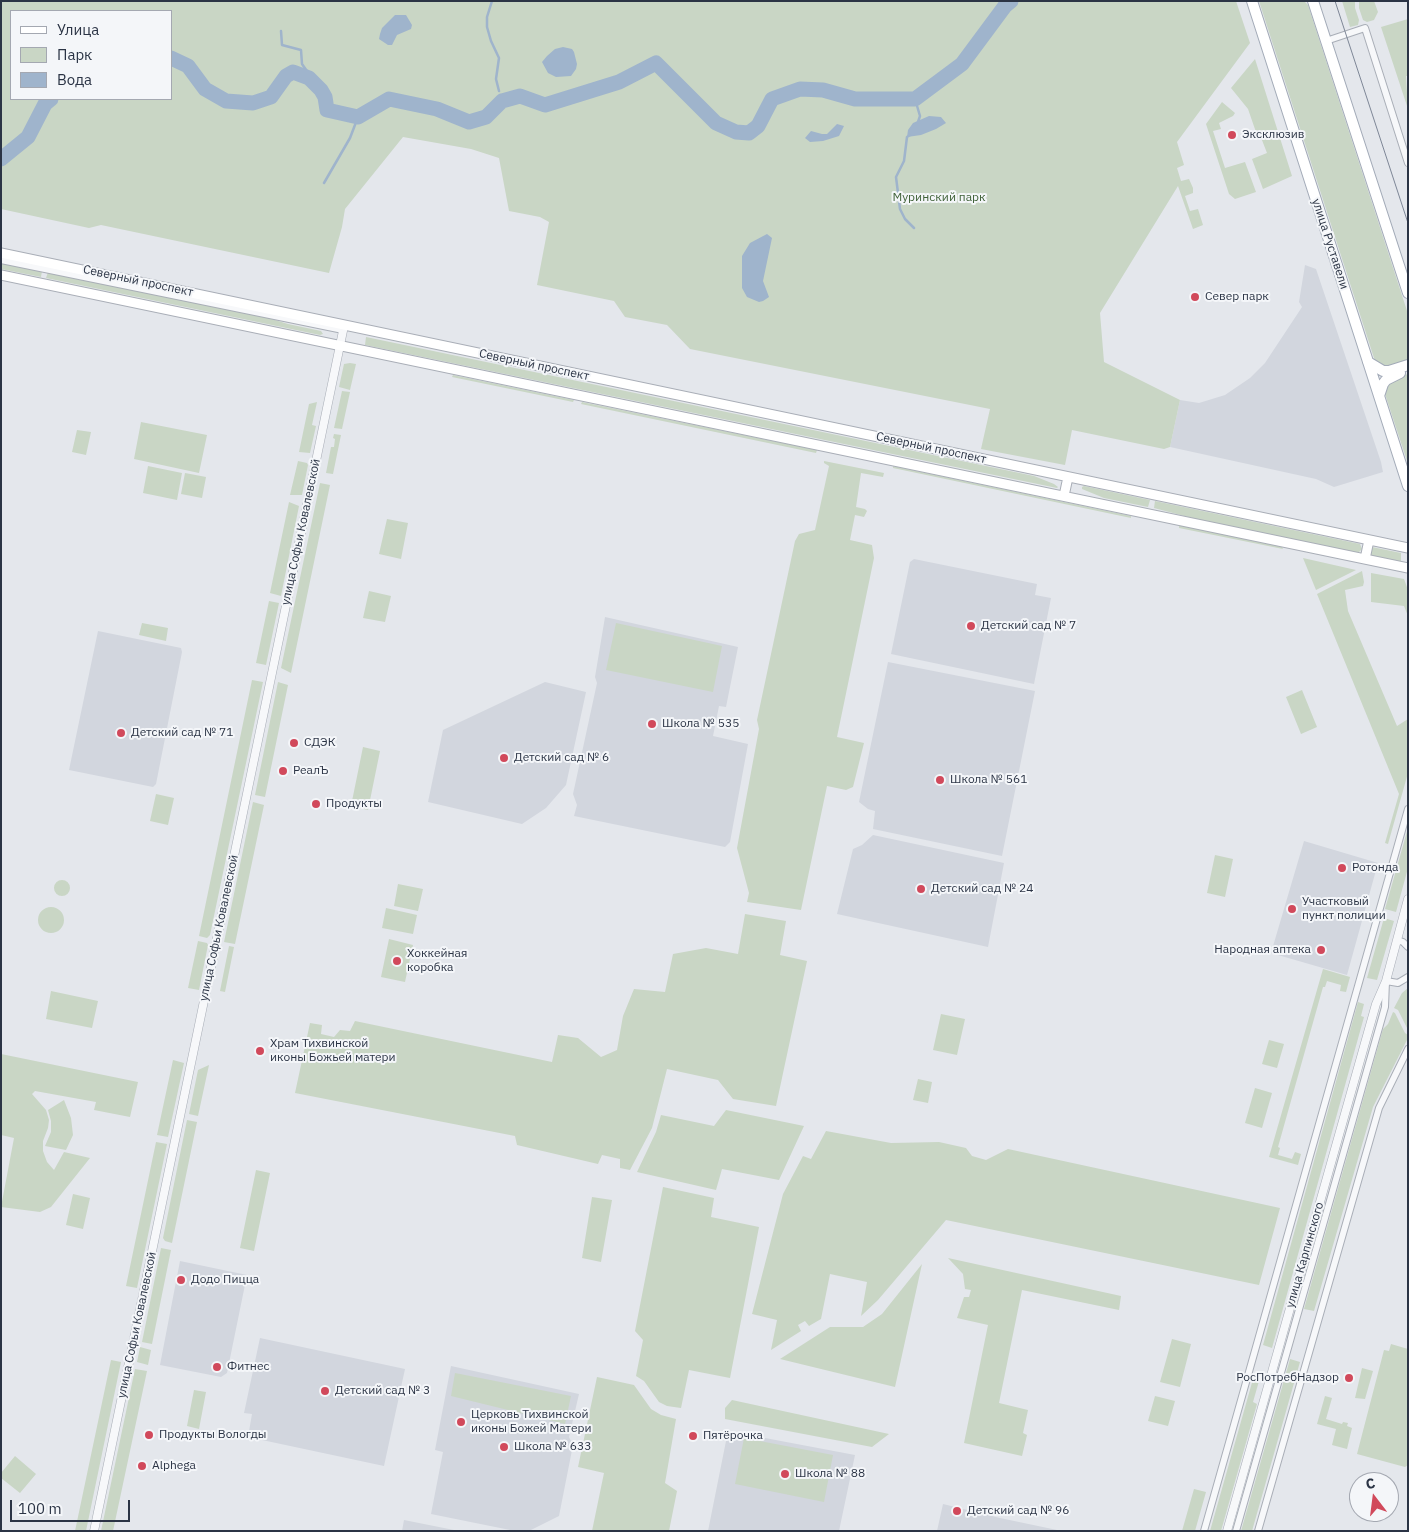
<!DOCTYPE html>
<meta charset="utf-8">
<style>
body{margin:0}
#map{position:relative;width:1409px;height:1532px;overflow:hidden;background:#e4e7ec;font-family:"IBM Plex Sans",sans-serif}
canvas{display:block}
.frame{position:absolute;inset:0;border:2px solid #2b3445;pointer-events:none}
.legend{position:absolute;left:10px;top:10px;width:162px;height:90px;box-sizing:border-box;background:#f4f6f9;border:1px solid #a4a8b1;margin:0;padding:6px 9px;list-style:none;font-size:15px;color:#2b3445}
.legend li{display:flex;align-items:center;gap:10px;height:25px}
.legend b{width:25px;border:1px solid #a4a8b1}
.north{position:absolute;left:1349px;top:1472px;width:50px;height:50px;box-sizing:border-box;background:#f4f6f9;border:1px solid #a4a8b1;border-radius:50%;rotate:345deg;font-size:14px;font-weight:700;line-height:20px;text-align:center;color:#2b3445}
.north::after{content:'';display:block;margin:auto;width:18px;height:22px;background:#d1495b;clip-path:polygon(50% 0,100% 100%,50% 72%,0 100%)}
.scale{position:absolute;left:10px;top:1500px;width:120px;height:22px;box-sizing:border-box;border:2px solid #2b3445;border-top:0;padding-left:6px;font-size:15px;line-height:18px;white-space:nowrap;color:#2b3445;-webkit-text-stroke:4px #f4f6f9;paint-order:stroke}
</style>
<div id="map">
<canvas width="1409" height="1532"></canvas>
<div class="frame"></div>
<ul class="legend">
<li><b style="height:6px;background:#fff"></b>Улица</li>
<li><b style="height:14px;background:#c9d6c5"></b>Парк</li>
<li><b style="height:14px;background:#9fb4cc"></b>Вода</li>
</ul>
<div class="north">С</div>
<div class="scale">100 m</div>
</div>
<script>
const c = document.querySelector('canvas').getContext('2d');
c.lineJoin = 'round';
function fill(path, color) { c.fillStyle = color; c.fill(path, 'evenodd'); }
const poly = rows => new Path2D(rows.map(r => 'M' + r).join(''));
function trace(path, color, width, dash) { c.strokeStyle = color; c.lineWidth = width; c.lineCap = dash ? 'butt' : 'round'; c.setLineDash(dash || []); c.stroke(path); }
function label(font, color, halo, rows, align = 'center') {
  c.font = font + ' "IBM Plex Sans",sans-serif'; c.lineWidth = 4; c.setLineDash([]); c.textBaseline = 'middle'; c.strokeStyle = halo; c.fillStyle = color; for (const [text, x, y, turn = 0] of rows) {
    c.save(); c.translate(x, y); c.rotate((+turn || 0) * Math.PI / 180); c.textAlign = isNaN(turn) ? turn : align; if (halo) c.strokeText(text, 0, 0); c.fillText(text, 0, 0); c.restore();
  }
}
fill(poly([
 [1305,265,1316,269,1381,462,1383,472,1334,487,1316,479,1170,447,1180,400,1199,403,1225,395,1250,378,1265,363,1302,307,1299,302],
 [914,559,1037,584,1035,595,1051,598,1034,684,891,654,910,562],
 [605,617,738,647,726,707,719,706,713,736,748,744,730,842,725,847,574,816,577,805,573,794,597,683,595,677],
 [98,631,181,648,182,652,156,784,153,787,69,770],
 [888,662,1035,691,1002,856,873,829,875,811,868,809,859,802],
 [545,682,586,692,566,785,546,808,522,824,428,802,443,730],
 [873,835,1004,863,988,947,837,914,853,849,862,845],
 [1304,841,1378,863,1347,975,1271,953],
 [180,1261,247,1275,227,1373,221,1377,160,1365],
 [260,1338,405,1369,384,1466,248,1437,252,1414,244,1413],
 [451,1366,579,1394,569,1437,573,1445,559,1516,529,1531,515,1531,431,1514,443,1452,435,1450],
 [728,1431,855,1455,839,1531,708,1531],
 [943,1504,1000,1518,1057,1530,937,1531],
 [404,1520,459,1531,402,1531]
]), '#d2d6de');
fill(poly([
 [1,1,1236,1,1250,43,1177,142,1184,165,1177,168,1181,181,1189,179,1193,188,1193,193,1185,196,1190,211,1198,209,1203,225,1193,229,1178,186,1100,313,1104,362,1180,400,1170,447,1164,449,1072,430,1065,465,981,449,990,409,690,349,667,325,625,317,614,301,537,285,549,222,540,217,509,211,499,158,471,149,403,137,345,209,342,227,329,273,101,225,89,228,1,209],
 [11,11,171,11,171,99,11,99],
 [1259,1,1304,1,1308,5,1408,314,1408,361,1387,368,1376,363,1374,358],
 [1342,1,1355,1,1355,8,1359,20,1358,25,1350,27],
 [1359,1,1374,1,1378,12,1374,20,1367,22,1363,20,1359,8],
 [1408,19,1408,76,1406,76,1408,109,1381,27],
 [1255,59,1292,176,1263,189,1252,159,1267,153,1260,135,1257,135,1248,109,1231,88],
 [1222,102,1235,113,1233,116,1219,123,1221,129,1213,131,1225,168,1245,162,1256,192,1235,199,1229,194,1206,124],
 [1,262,42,271,41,277,1,269],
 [48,272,262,316,288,324,321,331,323,334,320,335,46,278],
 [366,337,1034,476,1054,484,1058,487,1057,488,365,345],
 [350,363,356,364,350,390,339,387,344,364],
 [1408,374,1408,464,1385,394,1386,385,1391,379],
 [453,375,574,400,573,402,452,377],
 [342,391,350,392,342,429,334,428],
 [317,402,312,425,316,426,310,453,299,452,309,404],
 [582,402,817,450,816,453,581,404],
 [141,422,207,435,199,473,134,459],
 [77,430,91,432,86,455,72,452],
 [334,434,341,435,333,474,326,473,331,447,334,447,335,439,333,438],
 [298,461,307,463,308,465,302,495,290,495],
 [824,461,884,473,883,477,861,473,856,507,865,509,867,511,864,517,855,515,850,540,872,545,874,558,837,737,864,743,853,787,846,790,827,786,801,910,747,902,749,893,737,848,759,729,757,720,795,541,799,534,815,530,829,466,824,463],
 [148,466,182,473,177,500,143,493],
 [893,466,1131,516,1131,518,893,468],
 [185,473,206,477,202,498,181,494],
 [320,483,330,485,291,673,281,668],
 [1084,486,1150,500,1148,507,1104,498,1082,489,1082,487],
 [1155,501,1360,544,1362,549,1358,553,1211,523,1154,508],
 [289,502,299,506,281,596,270,593],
 [387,519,408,523,401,559,379,554],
 [1179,525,1282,547,1283,549,1179,528],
 [1372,547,1401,553,1401,562,1370,556,1372,551],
 [1303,558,1356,570,1316,590],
 [1362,571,1364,582,1363,586,1345,590,1348,611,1397,726,1408,719,1408,773,1388,844,1385,843,1399,794,1317,594],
 [1371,573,1404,579,1408,590,1408,616,1404,606,1371,602],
 [369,591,391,596,385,622,363,618],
 [269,601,279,603,266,665,256,663],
 [142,623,168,628,166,641,139,635],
 [616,623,722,646,713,692,606,670],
 [252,680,263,682,210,935,207,938,199,936],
 [278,682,288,685,265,797,255,795],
 [1302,690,1317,727,1301,734,1286,697],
 [363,747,380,751,368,810,351,806],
 [156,794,174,798,168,825,150,821],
 [253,802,264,805,235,944,224,942],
 [1408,828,1408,868,1396,912,1385,909],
 [1215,855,1233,859,1225,897,1207,893],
 '54 888a8 8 0 1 1 16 0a8 8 0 1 1-16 0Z',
 [398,884,423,889,418,911,394,906],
 '38 920a13 13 0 1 1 26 0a13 13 0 1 1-26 0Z',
 [386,908,417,915,413,934,382,928],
 [745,914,786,921,780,955,807,961,776,1106,733,1099,718,1080,667,1069,652,1128,630,1170,620,1168,620,1159,602,1155,598,1164,517,1145,515,1136,295,1093,310,1023,322,1025,321,1034,334,1037,340,1030,350,1031,355,1021,552,1062,558,1035,578,1038,601,1057,608,1054,617,1050,623,1016,634,989,665,992,673,954,706,948,738,954],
 [1384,918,1394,921,1377,980,1367,978],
 [389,939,413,945,405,982,381,977],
 [198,941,207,943,208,945,199,990,188,988],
 [229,946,234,947,225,992,220,991],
 [1323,969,1350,977,1346,992,1340,991,1341,985,1327,981,1325,987,1323,987,1278,1147,1280,1148,1278,1155,1292,1159,1295,1152,1301,1154,1298,1165,1269,1157],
 [1408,988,1408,1030,1398,1010,1394,1008,1402,993],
 [51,991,98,1001,92,1028,46,1019],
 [1358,1002,1364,1004,1361,1016,1364,1017,1272,1348,1263,1345],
 [1393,1012,1395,1013,1405,1033,1408,1035,1408,1038,1373,1107,1314,1311,1304,1309,1383,1029,1388,1024],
 [941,1014,965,1019,957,1055,933,1050],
 [1269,1040,1284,1044,1277,1068,1262,1064],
 [1,1054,138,1082,130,1117,94,1110,96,1102,35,1091,32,1094,46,1110,49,1120,48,1128,43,1141,43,1151,47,1162,54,1170,64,1152,90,1158,51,1207,40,1212,1,1207,14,1138,1,1135],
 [173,1060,184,1063,168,1137,157,1135],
 [209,1065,198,1116,189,1114,198,1070],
 [918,1079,932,1082,928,1103,913,1100],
 [1255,1088,1272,1093,1262,1128,1245,1123],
 [64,1100,71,1118,73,1135,66,1150,45,1146,51,1132,51,1121,48,1110],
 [726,1110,804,1126,779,1180,722,1169,716,1190,637,1172,656,1132,661,1115,714,1126],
 [187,1120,197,1122,172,1243,165,1241,163,1238],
 [826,1131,891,1143,939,1142,966,1148,972,1156,986,1160,1008,1149,1280,1208,1259,1285,946,1220,878,1300,861,1316,867,1282,830,1274,821,1319,809,1326,805,1321,798,1325,801,1331,771,1350,777,1320,752,1314,783,1194,803,1156,811,1159],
 [156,1142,167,1144,137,1288,126,1286],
 [256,1170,270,1173,254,1251,240,1248],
 [663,1187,714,1198,711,1217,759,1227,730,1378,689,1370,681,1408,667,1406,659,1402,644,1381,636,1376,643,1340,635,1331],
 [73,1194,90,1198,83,1229,66,1225],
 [592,1197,612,1200,601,1262,582,1258],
 [161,1248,171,1250,152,1344,142,1342],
 [948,1258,1121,1296,1119,1310,1022,1290,999,1403,1028,1410,1023,1433,1027,1435,1022,1456,964,1443,988,1325,957,1318,964,1297,969,1297,971,1290,965,1289,963,1274],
 [922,1264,895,1387,780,1359,830,1327,863,1327,882,1314],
 [1172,1339,1191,1344,1180,1387,1160,1382],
 [1391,1344,1408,1349,1408,1465,1405,1467,1357,1454,1384,1350,1389,1351],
 [140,1347,151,1350,148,1365,137,1362],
 [1290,1359,1300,1362,1252,1531,1241,1531],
 [111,1360,121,1362,86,1531,75,1531],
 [1362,1368,1373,1371,1365,1399,1355,1398],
 [135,1369,147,1371,113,1531,101,1531],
 [455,1373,571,1396,565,1424,451,1396],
 [597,1377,634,1385,651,1409,661,1415,676,1419,665,1483,677,1491,669,1531,592,1531,604,1473,578,1467],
 [1253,1379,1259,1381,1253,1402,1257,1404,1221,1531,1210,1531],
 [194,1390,206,1392,199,1429,187,1426],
 [1155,1396,1175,1401,1168,1426,1148,1421],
 [1325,1396,1332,1398,1326,1419,1342,1424,1343,1422,1348,1423,1347,1426,1352,1428,1347,1449,1332,1445,1336,1429,1317,1424],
 [732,1400,889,1434,872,1447,725,1419,725,1408],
 [744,1438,833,1455,824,1502,735,1484],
 [15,1456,36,1474,20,1493,1,1478,1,1473],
 [1194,1489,1206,1492,1195,1531,1182,1531]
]), '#c9d6c5');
fill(poly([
 [395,15,406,15,412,25,411,29,397,35,392,45,388,45,379,39,380,34,382,28],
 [563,47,572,49,574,52,577,64,576,69,571,76,556,77,548,73,542,62,547,56,555,49],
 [929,116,941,117,946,123,936,129,921,135,907,137,908,130,913,123],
 [837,124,844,126,839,136,823,141,810,142,805,138,811,131,822,134,827,134],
 [767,234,772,238,763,281,769,297,763,301,759,302,747,297,742,288,742,256,750,243]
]), '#9fb4cc');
trace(poly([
 [492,1,487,17,487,27,491,41,499,58,496,79,499,91],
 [281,31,282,45,301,50,302,64,309,74,309,78],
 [500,95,502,101],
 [915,99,920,116,918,122],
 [910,135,907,137,904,161,896,177,900,209,905,219,914,228],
 [324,183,350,138,358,117]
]), '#9fb4cc', 2.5);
trace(poly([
 [171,58,188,66,205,89,226,101,253,103,271,97,286,76,293,72,309,78,321,90,325,97,327,110,358,117,389,99,437,109,469,122,486,117,502,101,520,96,545,105,619,82,656,63,716,123,736,132,749,133,758,126,772,99,800,89,823,90,855,99,915,99,962,64,1005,6,1011,1],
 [1,159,28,137,45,104,51,99]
]), '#9fb4cc', 15);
const minor = poly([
 [1326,41,1365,28,1408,163],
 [1,260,343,330],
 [1397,940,1403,942,1408,947],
 [1204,1531,1408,809],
 [1236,1531,1385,1007,1386,981,1398,983,1408,977],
 [1258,1531,1379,1108,1408,1049]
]);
const tertiary = poly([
 [94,1531,344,326],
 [1227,1531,1376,1004,1386,981,1408,899]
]);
const secondary = poly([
 [1,253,1408,548],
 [1,275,1408,568],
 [1064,496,1068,477],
 [1365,559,1369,540]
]);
const primary = poly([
 [1252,1,1408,486],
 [1313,1,1408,293],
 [1368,362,1383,371,1389,371,1408,365],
 [1379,396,1383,384,1386,380,1400,373]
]);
trace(minor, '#a9aeb7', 8);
trace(tertiary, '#a9aeb7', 9);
trace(secondary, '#a9aeb7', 11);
trace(primary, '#a3abb8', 12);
trace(minor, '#f7f8fa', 6);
trace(tertiary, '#f7f8fa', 8);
trace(secondary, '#fff', 9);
trace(primary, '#fff', 10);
trace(poly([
 [1335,1,1408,223]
]), '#7d8696', 1);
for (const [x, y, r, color] of [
 [1232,135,5,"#d1495b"],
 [1195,297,5,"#d1495b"],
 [971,626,5,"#d1495b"],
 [652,724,5,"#d1495b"],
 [121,733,5,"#d1495b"],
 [294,743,5,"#d1495b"],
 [504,758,5,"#d1495b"],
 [283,771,5,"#d1495b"],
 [940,780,5,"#d1495b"],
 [316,804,5,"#d1495b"],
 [1342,868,5,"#d1495b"],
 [921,889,5,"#d1495b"],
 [1292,909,5,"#d1495b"],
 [1321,950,5,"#d1495b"],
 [397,961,5,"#d1495b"],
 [260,1051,5,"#d1495b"],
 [181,1280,5,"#d1495b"],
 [217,1367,5,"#d1495b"],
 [1349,1378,5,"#d1495b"],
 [325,1391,5,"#d1495b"],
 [461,1422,5,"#d1495b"],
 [149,1435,5,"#d1495b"],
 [693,1436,5,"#d1495b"],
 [504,1447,5,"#d1495b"],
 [142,1466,5,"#d1495b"],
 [785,1474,5,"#d1495b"],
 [957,1511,5,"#d1495b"]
]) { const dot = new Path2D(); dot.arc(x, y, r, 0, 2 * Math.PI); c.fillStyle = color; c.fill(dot); trace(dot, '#f4f6f9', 2); }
label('12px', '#2b3445', '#f4f6f9', [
 ["Эксклюзив",1242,135],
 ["Север парк",1205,297],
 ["Детский сад № 7",981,626],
 ["Школа № 535",662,724],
 ["Детский сад № 71",131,733],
 ["СДЭК",304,743],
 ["Детский сад № 6",514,758],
 ["РеалЪ",293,771],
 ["Школа № 561",950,780],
 ["Продукты",326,804],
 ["Ротонда",1352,868],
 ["Детский сад № 24",931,889],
 ["Участковый",1302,902],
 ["пункт полиции",1302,916],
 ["Народная аптека",1311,950,"right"],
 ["Хоккейная",407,954],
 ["коробка",407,968],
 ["Храм Тихвинской",270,1044],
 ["иконы Божьей матери",270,1058],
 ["Додо Пицца",191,1280],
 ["Фитнес",227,1367],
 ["РосПотребНадзор",1339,1378,"right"],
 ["Детский сад № 3",335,1391],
 ["Церковь Тихвинской",471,1415],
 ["иконы Божей Матери",471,1429],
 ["Продукты Вологды",159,1435],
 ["Пятёрочка",703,1436],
 ["Школа № 633",514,1447],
 ["Alphega",152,1466],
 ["Школа № 88",795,1474],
 ["Детский сад № 96",967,1511]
], 'left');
label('12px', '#3f6138', '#f4f6f9', [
 ["Муринский парк",939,198]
]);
label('12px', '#2b3445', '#f4f6f9', [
 ["улица Руставели",1330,244,72],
 ["Северный проспект",138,281,12],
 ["Северный проспект",534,365,12],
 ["Северный проспект",931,448,12],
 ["улица Софьи Ковалевской",301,532,-78],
 ["улица Софьи Ковалевской",219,928,-78],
 ["улица Карпинского",1305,1255,-74],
 ["улица Софьи Ковалевской",137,1325,-78]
]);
</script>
